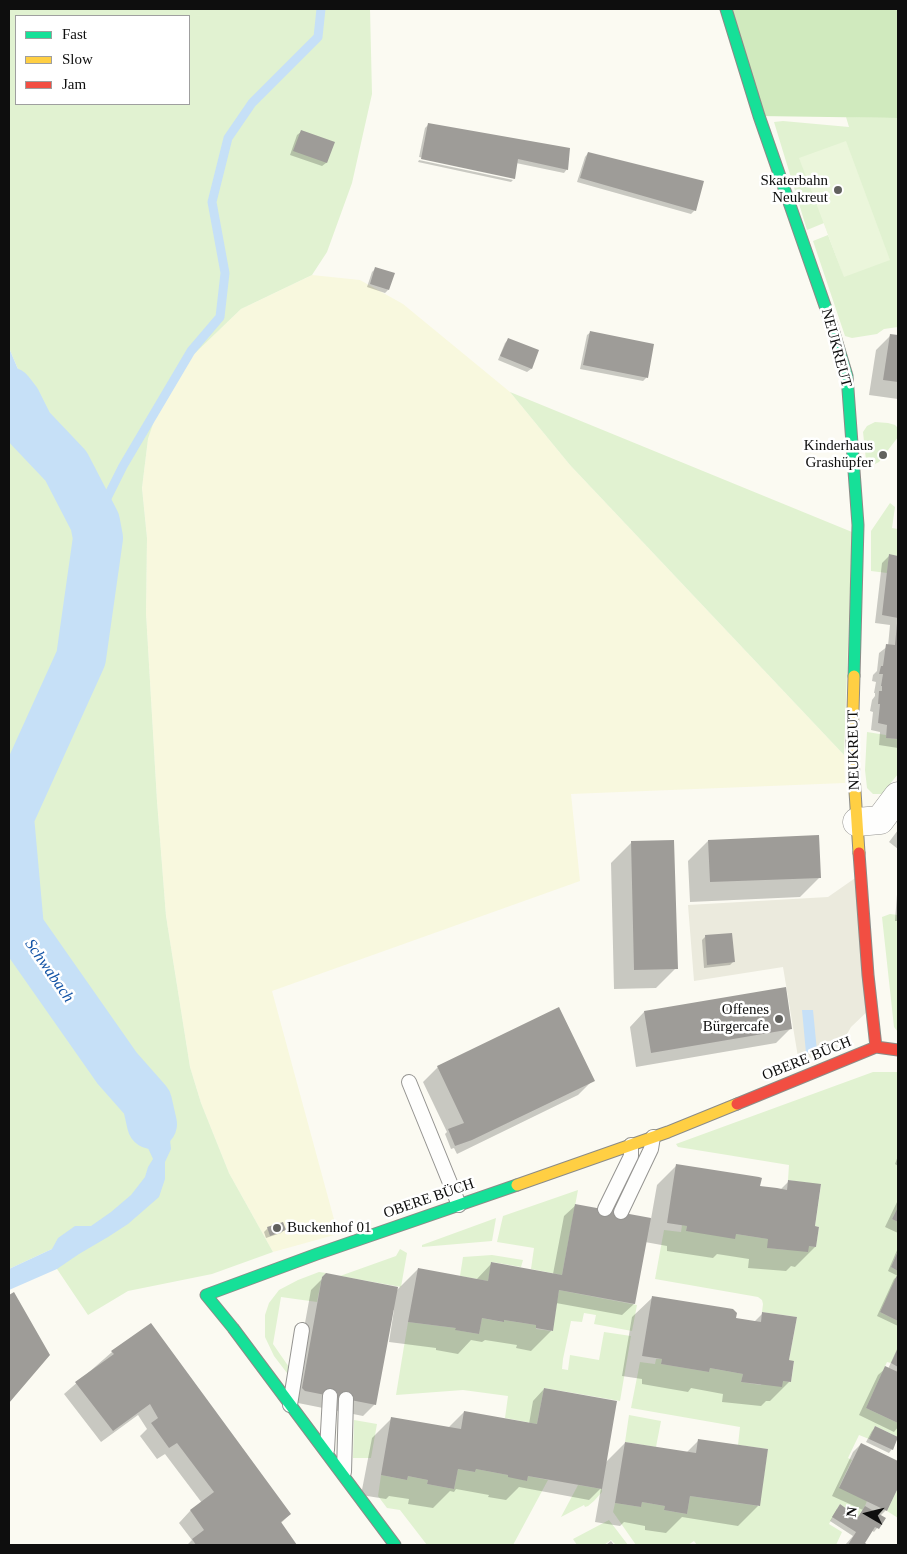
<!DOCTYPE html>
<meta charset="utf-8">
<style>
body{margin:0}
#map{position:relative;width:907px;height:1554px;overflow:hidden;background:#fbfaf2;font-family:Georgia,serif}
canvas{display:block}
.frame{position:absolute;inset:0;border:10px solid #0e0e0e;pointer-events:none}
.legend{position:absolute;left:15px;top:15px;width:175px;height:90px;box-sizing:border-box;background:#fff;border:1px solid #9f9f9f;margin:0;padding:6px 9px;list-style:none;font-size:15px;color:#0e0e0e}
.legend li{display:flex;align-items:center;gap:10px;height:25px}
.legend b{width:25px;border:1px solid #9f9f9f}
.north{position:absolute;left:842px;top:1489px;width:50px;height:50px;-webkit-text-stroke:4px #fff;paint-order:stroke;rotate:278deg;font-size:14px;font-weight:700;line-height:20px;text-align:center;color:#0e0e0e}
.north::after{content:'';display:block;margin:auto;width:18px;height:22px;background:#0e0e0e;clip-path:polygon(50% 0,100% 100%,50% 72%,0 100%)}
</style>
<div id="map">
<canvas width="907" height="1554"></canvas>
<div class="frame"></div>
<ul class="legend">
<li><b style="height:6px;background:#16e098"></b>Fast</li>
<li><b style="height:6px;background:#ffcf43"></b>Slow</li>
<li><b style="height:6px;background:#f24e42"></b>Jam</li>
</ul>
<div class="north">N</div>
</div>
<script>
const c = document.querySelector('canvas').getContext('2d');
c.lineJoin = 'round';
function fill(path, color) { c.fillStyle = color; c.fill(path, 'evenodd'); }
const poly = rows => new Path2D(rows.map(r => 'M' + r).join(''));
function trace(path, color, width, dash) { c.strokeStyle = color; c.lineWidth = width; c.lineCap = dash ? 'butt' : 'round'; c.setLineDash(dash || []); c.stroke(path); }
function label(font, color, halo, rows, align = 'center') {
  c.font = font + ' Georgia,serif'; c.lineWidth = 5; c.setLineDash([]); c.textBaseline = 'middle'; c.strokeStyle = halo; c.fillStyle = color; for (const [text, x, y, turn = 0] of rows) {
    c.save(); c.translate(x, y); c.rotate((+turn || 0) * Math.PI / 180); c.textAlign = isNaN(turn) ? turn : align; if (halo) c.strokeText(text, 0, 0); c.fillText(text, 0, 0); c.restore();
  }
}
fill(poly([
 [312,275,360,280,403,304,510,392,570,465,844,755,845,783,571,794,580,881,272,991,338,1234,273,1252,229,1173,201,1103,190,1067,166,916,157,801,146,613,147,538,142,488,148,439,161,399,188,360,241,309]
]), '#f8f8de');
fill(poly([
 [9,9,370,9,372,94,352,183,327,252,312,275,241,309,188,360,161,400,148,439,142,488,147,538,146,613,157,801,166,916,190,1067,201,1103,229,1173,273,1252,212,1274,128,1291,88,1315,57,1269,52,1249,9,1269,9,421,12,419,35,438,44,421,23,381,9,348],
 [16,16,189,16,189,104,16,104],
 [846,117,898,118,898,327,884,329,877,334,852,338,845,336,813,241,828,235,844,277,800,158,824,223,807,230,774,122,783,121,849,127],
 [510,392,852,532,844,755,570,465],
 [875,422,888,423,895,425,898,428,898,437,879,462,875,464,871,463,866,460,863,432,867,426],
 [890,503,895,507,892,528,898,529,898,556,889,555,887,573,871,571,871,531],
 [867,732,886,735,886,738,898,739,898,774,882,794,873,794,867,788,865,770],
 [890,914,898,915,898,1032,894,1027,882,917],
 [873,1072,898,1072,898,1207,892,1219,898,1222,898,1250,891,1267,898,1271,898,1275,880,1312,898,1321,898,1348,891,1363,887,1362,866,1408,898,1423,898,1437,875,1426,869,1439,859,1435,848,1458,852,1460,839,1487,867,1501,865,1506,858,1517,840,1504,829,1524,842,1532,836,1545,697,1545,694,1541,688,1545,636,1545,613,1512,615,1503,641,1507,642,1502,665,1506,664,1510,687,1514,690,1496,759,1506,768,1449,738,1445,740,1427,631,1408,640,1362,655,1364,656,1359,662,1359,661,1364,709,1372,710,1368,743,1374,741,1382,761,1385,762,1383,783,1381,791,1382,794,1362,789,1360,797,1317,762,1312,763,1304,762,1300,758,1297,655,1279,664,1230,681,1232,682,1225,687,1226,686,1231,736,1234,768,1239,768,1248,787,1250,787,1249,809,1246,816,1247,819,1227,815,1226,821,1185,788,1180,789,1165,678,1147,676,1144],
 [578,1190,562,1275,531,1269,534,1248,497,1242,503,1216],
 [496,1218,492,1241,422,1247,422,1245],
 [400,1249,407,1253,401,1287,340,1276,396,1256],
 [492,1255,523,1260,521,1267,492,1262,488,1281,460,1276,463,1257],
 [319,1272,326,1273,322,1277,317,1302,281,1297,273,1344,291,1370,290,1377,274,1356,265,1337,265,1315,269,1303,279,1290,298,1280],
 [559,1290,637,1305,632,1331,594,1324,596,1315,584,1313,582,1322,571,1321,563,1359,562,1369,568,1370,570,1355,599,1360,604,1332,631,1336,620,1401,544,1388,537,1424,505,1418,508,1396,463,1390,396,1395,408,1322,456,1328,456,1330,479,1334,482,1318,503,1322,504,1320,536,1325,536,1329,552,1331],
 [629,1415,661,1421,656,1447,625,1442],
 [354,1420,377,1424,371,1458,353,1458],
 [458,1469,475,1472,476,1469,508,1475,527,1481,528,1476,548,1480,513,1545,427,1545,400,1510,387,1508,378,1496,381,1475,407,1480,408,1476,428,1480,427,1484,454,1489],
 [578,1485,602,1489,602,1492,594,1501,588,1506,585,1507,584,1505,561,1517],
 [898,1488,898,1518,887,1511],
 [609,1520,628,1545,616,1545,611,1540,604,1545,577,1545,573,1539]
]), '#e1f2d1');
fill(poly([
 [727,9,898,9,898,118,759,116]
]), '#d0eabe');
fill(poly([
 [846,141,890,260,844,277,799,158]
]), '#ebf6db');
fill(poly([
 [861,874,871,1008,851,1027,839,1048,799,1063,783,967,694,981,688,905,828,897]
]), '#ebeadd');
fill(poly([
 [9,348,23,381,12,419,9,421],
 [802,1010,813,1010,817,1051,806,1053],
 [117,1068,147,1088,161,1102,168,1120,171,1149,165,1162,165,1179,159,1197,128,1224,108,1237,79,1254,57,1269,9,1290,9,1269,52,1249,58,1238,75,1226,91,1226,111,1212,131,1195,145,1177,148,1167,153,1159,148,1148,149,1136,126,1092]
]), '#c6e0f7');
fill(poly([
 [428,125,567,169,564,173,516,163,513,180,513,177,419,157,425,128],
 [301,132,333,143,326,163,322,166,290,155,297,135],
 [588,153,695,210,691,214,577,182,585,157],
 [419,160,513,180,511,182,418,162],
 [376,268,388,290,385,293,367,287,372,272],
 [591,332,653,345,646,378,643,381,580,369,587,335],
 [891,335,898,336,898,399,869,395,876,350],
 [509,339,538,351,531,369,527,372,498,360,505,343],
 [889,556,898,557,898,748,879,745,880,732,871,730,873,712,870,711,872,700,875,696,875,693,874,693,876,682,872,681,873,675,877,671,879,653,888,646,890,625,875,623,882,563],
 [898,830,898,849,889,842],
 [708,841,820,877,800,897,690,902,688,861],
 [631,843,676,968,656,988,614,989,611,863],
 [898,881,898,921,895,921],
 [706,936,733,962,730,965,704,968,702,940],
 [559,1009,593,1080,578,1095,457,1154,454,1148,451,1149,445,1134,447,1132,423,1082,438,1067],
 [644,1012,791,1028,776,1043,636,1067,630,1027],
 [898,1156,898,1166,895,1164],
 [677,1165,759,1187,780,1190,789,1181,813,1227,815,1247,795,1267,791,1266,786,1271,748,1268,749,1259,717,1254,713,1258,667,1251,667,1246,645,1242,634,1304,622,1315,556,1303,551,1331,531,1351,516,1348,517,1345,485,1340,482,1342,471,1340,458,1354,436,1350,436,1348,389,1342,394,1310,392,1310,375,1404,363,1416,293,1402,291,1400,311,1290,323,1278,395,1292,418,1269,476,1280,492,1263,553,1274,564,1216,576,1205,651,1219,657,1185],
 [898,1200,898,1233,885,1227],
 [268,1228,285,1229,281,1233,266,1238,264,1232],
 [898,1248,898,1326,877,1316,894,1279,898,1276,888,1271],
 [14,1293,14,1395,9,1401,9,1296],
 [653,1297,735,1319,754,1322,763,1313,790,1381,770,1401,766,1401,761,1406,722,1402,723,1394,691,1388,688,1392,642,1384,642,1379,622,1376,632,1317],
 [151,1325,290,1514,280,1524,296,1545,187,1545,192,1540,179,1523,190,1511,202,1503,165,1454,157,1459,140,1436,147,1429,138,1415,101,1442,64,1394,112,1352],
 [898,1347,898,1427,894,1432,859,1415,878,1375,886,1368,888,1369],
 [544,1389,605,1463,625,1443,686,1453,699,1440,758,1506,738,1526,682,1517,666,1533,645,1530,645,1526,624,1522,620,1526,595,1522,601,1488,589,1500,519,1487,506,1500,488,1497,489,1495,456,1489,454,1492,450,1491,433,1508,408,1504,409,1499,389,1496,386,1499,361,1495,372,1438,392,1418,448,1428,464,1412,529,1424,533,1401],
 [875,1428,892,1449,889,1453,866,1442,872,1431],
 [861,1444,898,1462,898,1485,886,1510,880,1516,884,1519,874,1532,871,1530,863,1544,866,1545,845,1545,853,1536,830,1521,837,1509,858,1518,863,1510,832,1496,853,1452],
 [611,1541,614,1545,606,1545]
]), '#0003');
trace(poly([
 [95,522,123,466,191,351,220,317,225,273,212,202,228,138,252,103,318,37,321,9]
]), '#c6e0f7', 9);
trace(poly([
 [9,392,16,401,29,427,66,466,95,522,98,538,81,658,9,817,19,928,117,1068,147,1102,152,1124]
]), '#c6e0f7', 50);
fill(poly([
 [428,123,570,148,568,170,518,159,515,179,421,159],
 [301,130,335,142,327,163,293,151],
 [588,152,704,181,696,211,580,178],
 [375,267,395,273,389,290,370,284],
 [590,331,654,344,648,378,583,365],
 [890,334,898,335,898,382,883,380],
 [508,338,539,350,532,369,500,356],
 [889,554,898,556,898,618,882,615],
 [897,623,898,623,898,739,886,738,887,725,878,723,880,704,878,704,879,691,882,691,882,686,881,686,883,674,879,674,881,666,883,666,886,644,895,645],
 [819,835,821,878,710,882,708,840],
 [674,840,678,969,634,970,631,841],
 [732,933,735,962,707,965,705,935],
 [786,987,792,1029,651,1053,644,1011],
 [559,1007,595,1081,472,1140,455,1146,448,1129,464,1123,437,1066],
 [676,1164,759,1177,762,1178,760,1186,777,1188,787,1190,788,1180,821,1184,815,1226,819,1227,816,1247,809,1246,808,1252,767,1248,768,1239,736,1234,735,1239,686,1231,687,1226,667,1223],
 [575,1204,651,1218,635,1304,559,1290,553,1331,536,1328,536,1325,504,1320,504,1322,482,1318,479,1334,455,1330,456,1328,408,1322,418,1268,488,1281,491,1262,562,1275],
 [898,1207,898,1222,892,1219],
 [283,1222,286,1230,270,1236,267,1227],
 [898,1251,898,1271,891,1267],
 [326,1273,398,1287,376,1405,305,1391,302,1388,322,1277],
 [898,1273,898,1321,880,1312],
 [14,1292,50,1355,9,1403,9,1295],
 [652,1296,733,1309,737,1313,736,1318,761,1322,762,1312,797,1317,789,1360,794,1361,791,1382,783,1381,782,1387,741,1382,743,1374,710,1368,709,1372,661,1364,662,1359,642,1356],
 [151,1323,291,1514,281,1522,297,1545,196,1545,192,1539,204,1530,190,1510,214,1492,177,1443,169,1448,151,1423,158,1418,150,1404,113,1431,75,1382,114,1354,111,1351],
 [898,1348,898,1367,891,1363],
 [885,1366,898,1372,898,1423,866,1408],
 [544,1388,617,1401,602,1489,528,1476,527,1481,508,1477,508,1475,476,1469,475,1472,458,1469,454,1489,427,1484,428,1480,408,1476,407,1480,381,1475,391,1417,461,1429,464,1411,537,1424],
 [875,1426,898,1437,893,1450,869,1439],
 [698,1439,768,1449,760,1506,690,1496,687,1514,664,1510,665,1506,642,1502,641,1507,615,1503,625,1442,696,1453],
 [861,1443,898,1461,898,1488,887,1511,839,1488],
 [840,1504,858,1517,865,1506,886,1518,879,1529,875,1527,865,1543,868,1545,848,1545,856,1532,832,1517]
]), '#9e9c98');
const lane = poly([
 [409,1082,459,1205],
 [605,1209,631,1156,631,1145],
 [621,1212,651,1149,653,1137],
 [290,1405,302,1330],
 [327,1450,330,1396],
 [344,1472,346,1399]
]);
const street = poly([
 [857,822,880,820,898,796]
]);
const fast = poly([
 [726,9,759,116,831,323,847,376,858,525,854,676],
 [395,1545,233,1328,206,1295,317,1254,517,1185]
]);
const slow = poly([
 [854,676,852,745,859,853],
 [517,1185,668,1132,737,1104]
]);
const jam = poly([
 [859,853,868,975,876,1047],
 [737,1104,876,1047,898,1050]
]);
trace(lane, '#959491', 16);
trace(street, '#959491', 29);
trace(fast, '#8b8b87', 13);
trace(slow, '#8b8b87', 13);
trace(jam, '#8b8b87', 13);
trace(lane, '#fefefd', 14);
trace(street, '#fefefd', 28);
trace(fast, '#16e098', 11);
trace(slow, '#ffcf43', 11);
trace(jam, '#f24e42', 11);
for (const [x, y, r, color] of [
 [838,190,5,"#61615e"],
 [883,455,5,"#61615e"],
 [779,1019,5,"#61615e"],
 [277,1228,5,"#61615e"]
]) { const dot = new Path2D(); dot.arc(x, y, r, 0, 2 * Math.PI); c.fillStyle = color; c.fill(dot); trace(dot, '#fff', 2); }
label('15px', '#0e0e0e', '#fff', [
 ["Skaterbahn",828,181],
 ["Neukreut",828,198],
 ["Kinderhaus",873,446],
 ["Grashüpfer",873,463],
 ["Offenes",769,1010],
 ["Bürgercafe",769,1027],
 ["Buckenhof 01",287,1228,"left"]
], 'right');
label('15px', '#0e0e0e', '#fff', [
 ["NEUKREUT",836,348,75],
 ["NEUKREUT",854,750,-91],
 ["OBERE BÜCH",807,1059,-22],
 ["OBERE BÜCH",429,1199,-19]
]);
label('italic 16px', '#1152a5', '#fff', [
 ["Schwabach",49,971,55]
]);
</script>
